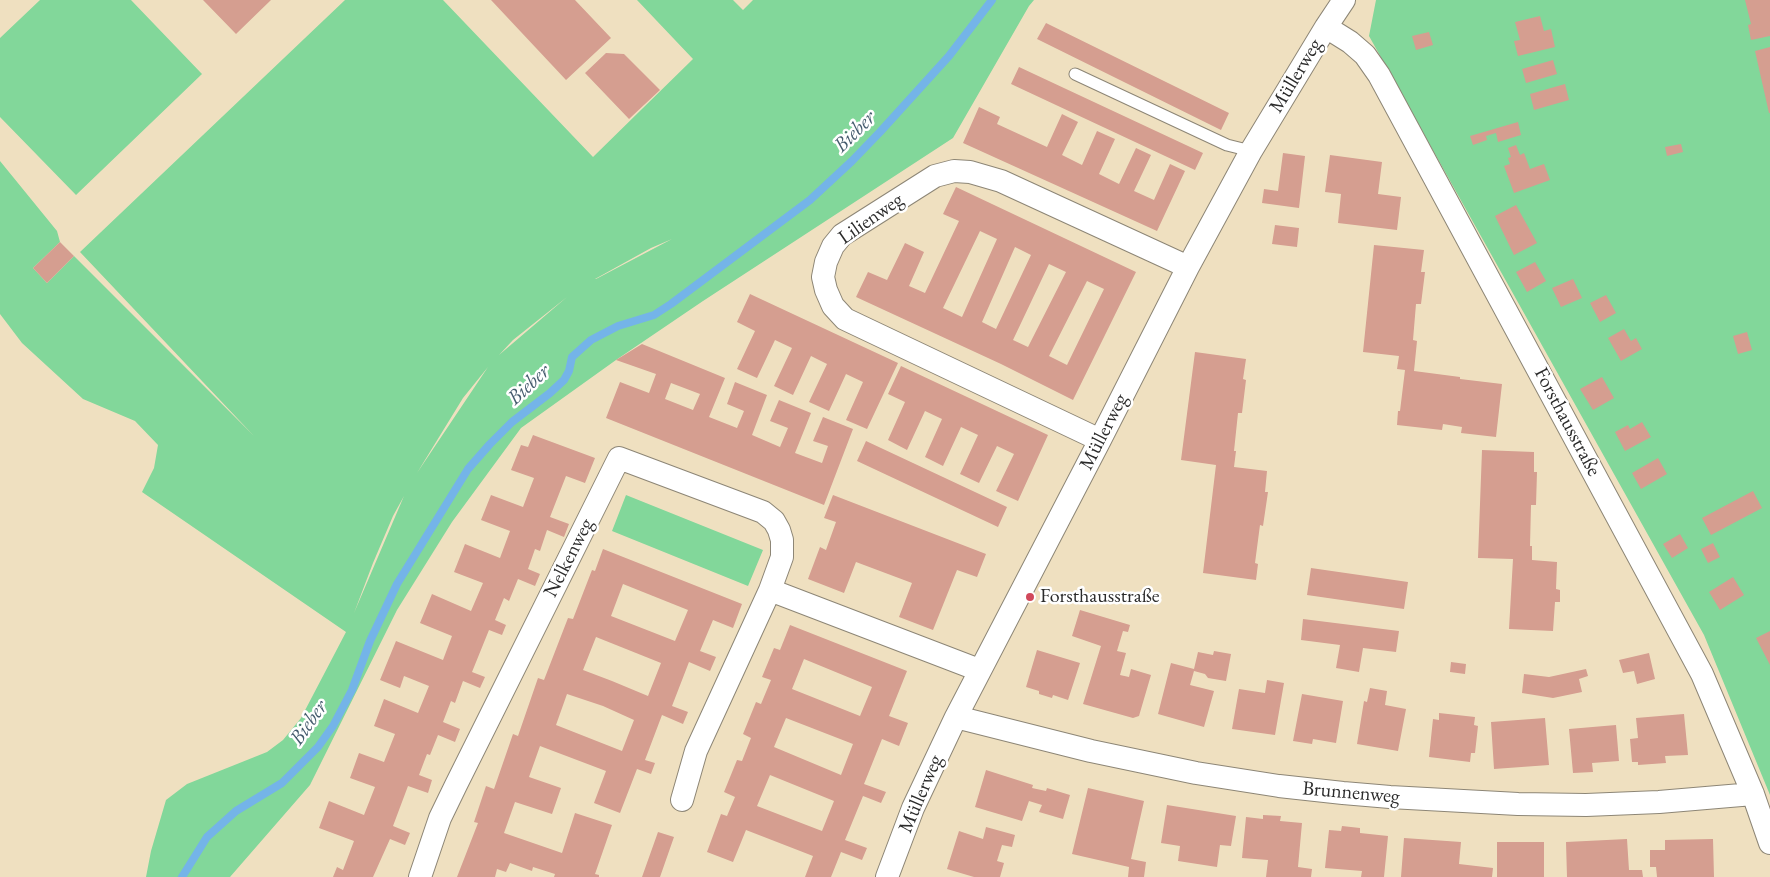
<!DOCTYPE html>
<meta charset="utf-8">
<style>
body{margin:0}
canvas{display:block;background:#efe0c0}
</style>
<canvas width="1770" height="877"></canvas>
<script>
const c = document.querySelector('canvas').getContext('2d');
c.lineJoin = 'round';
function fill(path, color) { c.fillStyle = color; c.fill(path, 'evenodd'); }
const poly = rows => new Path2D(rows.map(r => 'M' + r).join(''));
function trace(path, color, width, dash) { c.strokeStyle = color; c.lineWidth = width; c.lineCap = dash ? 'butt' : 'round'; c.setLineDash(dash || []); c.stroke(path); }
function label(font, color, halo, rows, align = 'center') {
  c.font = font + ' "EB Garamond",serif'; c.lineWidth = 5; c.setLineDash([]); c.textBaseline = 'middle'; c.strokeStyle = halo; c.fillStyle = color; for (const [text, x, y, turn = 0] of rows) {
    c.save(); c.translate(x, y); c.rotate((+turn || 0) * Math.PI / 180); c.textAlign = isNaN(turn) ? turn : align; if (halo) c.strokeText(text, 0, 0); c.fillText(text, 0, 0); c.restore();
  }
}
fill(poly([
 [40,0,131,0,202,74,76,195,0,117,0,38],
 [345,0,443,0,593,157,693,59,637,0,733,0,743,10,753,0,1034,0,1029,6,953,138,703,301,616,360,521,428,452,522,397,610,310,785,230,877,146,877,151,851,166,800,187,784,267,752,283,740,301,718,346,632,142,492,154,468,158,445,135,421,83,399,22,343,0,314,0,161,57,231,60,242,33,268,47,283,74,256,254,436,80,252],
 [672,239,596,279,595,279,651,248],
 [567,297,499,355,513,340],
 [488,367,417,473,463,398],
 [404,496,354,613,373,563,393,516],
 [1376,0,1770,0,1770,795,1704,635,1369,36],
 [626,495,763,550,748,586,612,531]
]), '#82d79a');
trace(poly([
 [182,877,207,837,236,811,282,783,318,747,333,726,352,690,370,641,397,584,468,469,490,444,512,422,550,393,564,380,569,371,572,357,591,340,618,326,654,315,671,304,810,200,852,161,880,132,949,56,992,0]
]), '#74b4e8', 8);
fill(poly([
 [203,0,271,0,236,34],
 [491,0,575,0,611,38,566,80],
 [1745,0,1770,0,1770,36,1751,40,1748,25,1751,24],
 [1540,16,1544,31,1551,29,1555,47,1518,56,1514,41,1520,40,1515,22],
 [1046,23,1229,113,1221,130,1037,39],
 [1429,32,1433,45,1416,50,1412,36],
 [1770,47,1770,113,1769,113,1755,51],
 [606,53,624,54,660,90,629,119,585,73],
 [1553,60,1557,74,1526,83,1522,69],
 [1019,67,1203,153,1195,170,1011,84],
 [1565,84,1569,100,1534,110,1530,94],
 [979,107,1000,117,997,124,1047,147,1062,114,1078,122,1062,155,1082,165,1097,131,1115,139,1099,174,1119,184,1136,148,1151,155,1134,191,1154,200,1170,164,1185,171,1157,231,963,143],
 [1518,122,1521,135,1498,142,1496,133,1486,136,1487,140,1473,145,1470,136],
 [1681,144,1683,152,1667,156,1665,147],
 [1516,145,1520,155,1524,153,1530,169,1544,164,1550,180,1514,193,1504,166,1510,164,1508,158,1511,157,1508,148],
 [1283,153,1305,156,1299,208,1262,203,1264,189,1278,191],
 [1330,155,1382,162,1378,194,1401,197,1397,230,1338,223,1341,194,1325,192],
 [956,187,1136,272,1073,400,1001,364,856,297,868,272,887,280,905,243,924,252,909,286,925,293,959,221,943,214],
 [980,231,997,239,962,317,943,308],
 [1015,247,1031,255,996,329,982,322],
 [1049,264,1066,272,1028,347,1013,340],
 [1087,281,1104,289,1067,365,1049,356],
 [1516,205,1537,243,1514,255,1495,216],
 [1275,225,1299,228,1297,247,1272,244],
 [60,242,74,256,47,283,33,268],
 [1374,245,1424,250,1421,272,1425,272,1421,304,1416,304,1413,340,1417,341,1414,371,1460,377,1460,379,1502,384,1496,437,1461,433,1462,427,1443,424,1442,430,1397,425,1398,411,1400,411,1405,370,1397,369,1399,356,1363,352],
 [1535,262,1546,281,1527,292,1516,272],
 [1573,279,1582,298,1561,307,1552,288],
 [750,294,898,363,867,429,846,420,863,382,846,374,829,411,809,402,827,364,811,356,793,395,774,386,792,348,775,340,757,378,737,369,755,331,737,322],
 [1606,295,1616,313,1600,322,1590,303],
 [1624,329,1631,341,1636,338,1642,349,1621,361,1608,338],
 [1747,332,1752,350,1738,354,1733,336],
 [642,344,725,378,709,417,737,428,744,411,727,404,735,382,767,395,752,435,780,447,788,428,770,421,779,400,811,413,795,453,822,463,828,446,813,441,823,417,853,429,824,505,606,418,620,382,649,393,656,374,616,360],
 [671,383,700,394,693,410,665,399],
 [1195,352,1246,359,1243,379,1246,380,1242,413,1238,413,1234,451,1236,451,1234,467,1267,471,1265,492,1268,492,1263,526,1260,525,1255,563,1258,564,1256,580,1203,573,1216,465,1181,460],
 [901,366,1048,435,1018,501,996,491,1014,454,997,446,979,483,960,474,978,435,961,427,943,466,925,457,942,419,925,411,907,450,888,440,905,402,888,394],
 [1602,377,1614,398,1593,410,1580,389],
 [1642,422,1651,437,1625,451,1615,432,1628,425,1630,429],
 [533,435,595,458,585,483,566,476,550,517,569,524,564,537,547,530,540,551,535,549,528,569,540,574,535,586,518,579,509,601,504,598,495,620,506,625,502,635,489,630,472,672,485,677,480,688,463,681,455,703,451,701,443,722,460,729,455,742,438,735,430,755,427,754,419,775,432,780,428,793,408,786,393,826,410,833,405,845,390,839,373,877,333,877,337,867,343,870,354,841,319,828,329,801,364,815,375,787,350,778,359,753,384,762,395,734,374,726,384,699,418,713,429,686,404,676,400,688,380,680,396,641,443,660,452,636,420,623,432,594,471,611,483,583,454,572,465,544,500,558,510,531,481,520,491,495,523,507,534,478,511,470,521,445,528,447],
 [866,441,1007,507,998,527,857,461],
 [1482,450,1534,452,1534,472,1537,472,1536,505,1531,505,1530,546,1532,546,1532,560,1557,562,1556,589,1560,590,1560,602,1555,602,1553,631,1509,629,1513,559,1478,558],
 [1658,458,1667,474,1641,489,1632,473],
 [1753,491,1762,508,1711,535,1702,518],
 [833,495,986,554,977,577,957,570,933,630,899,617,912,583,856,562,844,593,808,579,820,547,826,550,836,522,824,518],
 [1680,534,1688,548,1672,558,1663,544],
 [1713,543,1720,557,1708,563,1701,549],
 [603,549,742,604,733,628,713,620,700,651,716,657,710,671,689,662,672,706,688,712,683,724,662,715,645,760,655,763,651,774,637,769,620,813,594,803,606,771,540,746,529,777,561,788,552,814,515,802,504,833,562,853,575,813,612,825,595,874,599,875,599,877,554,877,555,874,533,867,532,871,510,863,506,872,497,869,495,877,457,877,478,823,474,822,486,786,494,789,513,734,518,736,538,678,544,680,568,618,573,619,592,570,595,571],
 [623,584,688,610,675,641,611,616],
 [596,637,661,663,648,696,612,681,583,670],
 [567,694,603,706,634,720,622,751,556,725],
 [1311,568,1408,582,1404,609,1307,595],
 [1733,577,1744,595,1720,610,1709,592],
 [1080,610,1130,625,1128,632,1123,631,1117,651,1126,653,1120,675,1129,677,1131,669,1151,675,1139,716,1133,718,1083,704,1101,646,1072,636],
 [1303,619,1399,631,1396,652,1363,648,1359,672,1336,668,1340,645,1301,640],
 [790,625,907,671,889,716,908,723,899,746,882,739,864,784,886,792,881,803,863,796,845,840,867,848,862,860,841,852,831,877,805,877,813,856,746,830,733,862,707,852,721,814,727,816,735,797,724,792,737,760,742,761,751,738,743,734,756,702,761,704,771,680,762,677,774,648,780,650],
 [804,659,872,687,860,716,792,689],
 [786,718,853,744,841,775,774,747],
 [770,775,834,801,822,831,757,806],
 [1770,631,1770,665,1756,638],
 [1037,650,1080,663,1068,700,1053,695,1052,698,1039,694,1039,691,1026,687],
 [1214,651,1231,654,1226,681,1208,678,1205,674,1194,671,1190,685,1214,691,1204,727,1158,714,1171,663,1194,669,1198,652,1213,655],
 [1649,653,1655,679,1637,684,1634,671,1623,673,1619,660],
 [1451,662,1466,664,1465,674,1450,672],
 [1586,669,1588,676,1579,679,1582,692,1553,698,1522,693,1524,674,1549,677],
 [1267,680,1284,683,1275,735,1232,729,1239,689,1265,693],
 [1370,688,1387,691,1385,705,1406,709,1398,751,1357,744,1364,701,1367,702],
 [1302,694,1343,701,1336,743,1313,739,1312,744,1293,741],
 [1439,713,1475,717,1474,725,1478,726,1475,753,1471,753,1470,762,1429,757,1433,719,1439,720],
 [1684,714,1688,755,1665,756,1666,763,1638,765,1638,762,1632,762,1630,739,1638,738,1636,718],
 [1545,718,1549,765,1494,769,1491,722],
 [1616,725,1619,761,1592,763,1593,772,1573,773,1569,729],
 [986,770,1033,785,1032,788,1046,791,1047,788,1070,795,1063,819,1039,812,1042,805,1029,801,1022,821,975,807],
 [1088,788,1144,801,1131,859,1146,862,1144,877,1128,877,1129,867,1072,854],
 [1167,805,1236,816,1231,846,1220,845,1217,867,1178,861,1180,846,1161,843],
 [1263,815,1281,816,1280,821,1302,823,1298,867,1312,869,1311,877,1266,877,1268,860,1242,858,1246,817,1263,819],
 [1342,826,1360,828,1360,833,1388,836,1384,877,1361,877,1362,871,1325,868,1329,830,1341,831],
 [986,827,1015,835,1012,847,1002,845,997,861,1004,863,1000,877,974,877,947,869,959,831,983,839],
 [658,832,674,837,660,877,642,877],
 [1404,838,1461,842,1459,864,1493,868,1492,877,1401,877],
 [1627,839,1629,870,1642,870,1643,877,1567,877,1566,842],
 [1713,839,1714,877,1657,877,1656,867,1650,867,1650,850,1665,850,1665,840],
 [1497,842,1544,842,1544,877,1497,877]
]), '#d59e90');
const service = poly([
 [1075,74,1227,145,1251,151]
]);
const minor = poly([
 [1326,27,1350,42,1365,55,1379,75,1702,674,1753,794,1770,843],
 [1100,440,845,319,833,306,826,290,823,277,826,262,833,246,842,235,935,176,954,171,970,172,1001,181,1188,267],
 [956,717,1091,751,1196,773,1279,786,1343,793,1390,797,1518,804,1586,805,1659,802,1753,794],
 [682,800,696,751,770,590],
 [420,877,440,818,456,785,619,458,763,512,774,521,779,530,782,540,782,557,770,590,979,670],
 [887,877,913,808,956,717,1100,440,1188,267,1251,151,1326,27,1344,0]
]);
trace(service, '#8d8676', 13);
trace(minor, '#8d8676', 24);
trace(service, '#fff', 11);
trace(minor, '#fff', 22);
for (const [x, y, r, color] of [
 [1030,597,5,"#d1495b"]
]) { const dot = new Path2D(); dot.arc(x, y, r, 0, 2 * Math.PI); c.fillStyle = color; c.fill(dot); trace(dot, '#fff', 2); }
label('20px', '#2b2b2b', '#fff', [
 ["Müllerweg",1296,76,-59],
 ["Lilienweg",871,219,-35],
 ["Forsthausstraße",1567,422,62],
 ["Müllerweg",1104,432,-63],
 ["Nelkenweg",569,558,-63],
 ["Brunnenweg",1351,793,5],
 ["Müllerweg",921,794,-67]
]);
label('20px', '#2b2b2b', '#fff', [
 ["Forsthausstraße",1040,597]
], 'left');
label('italic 21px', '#455b6d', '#fff', [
 ["Bieber",855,132,-45],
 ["Bieber",529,385,-43],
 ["Bieber",309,723,-55]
]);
</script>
